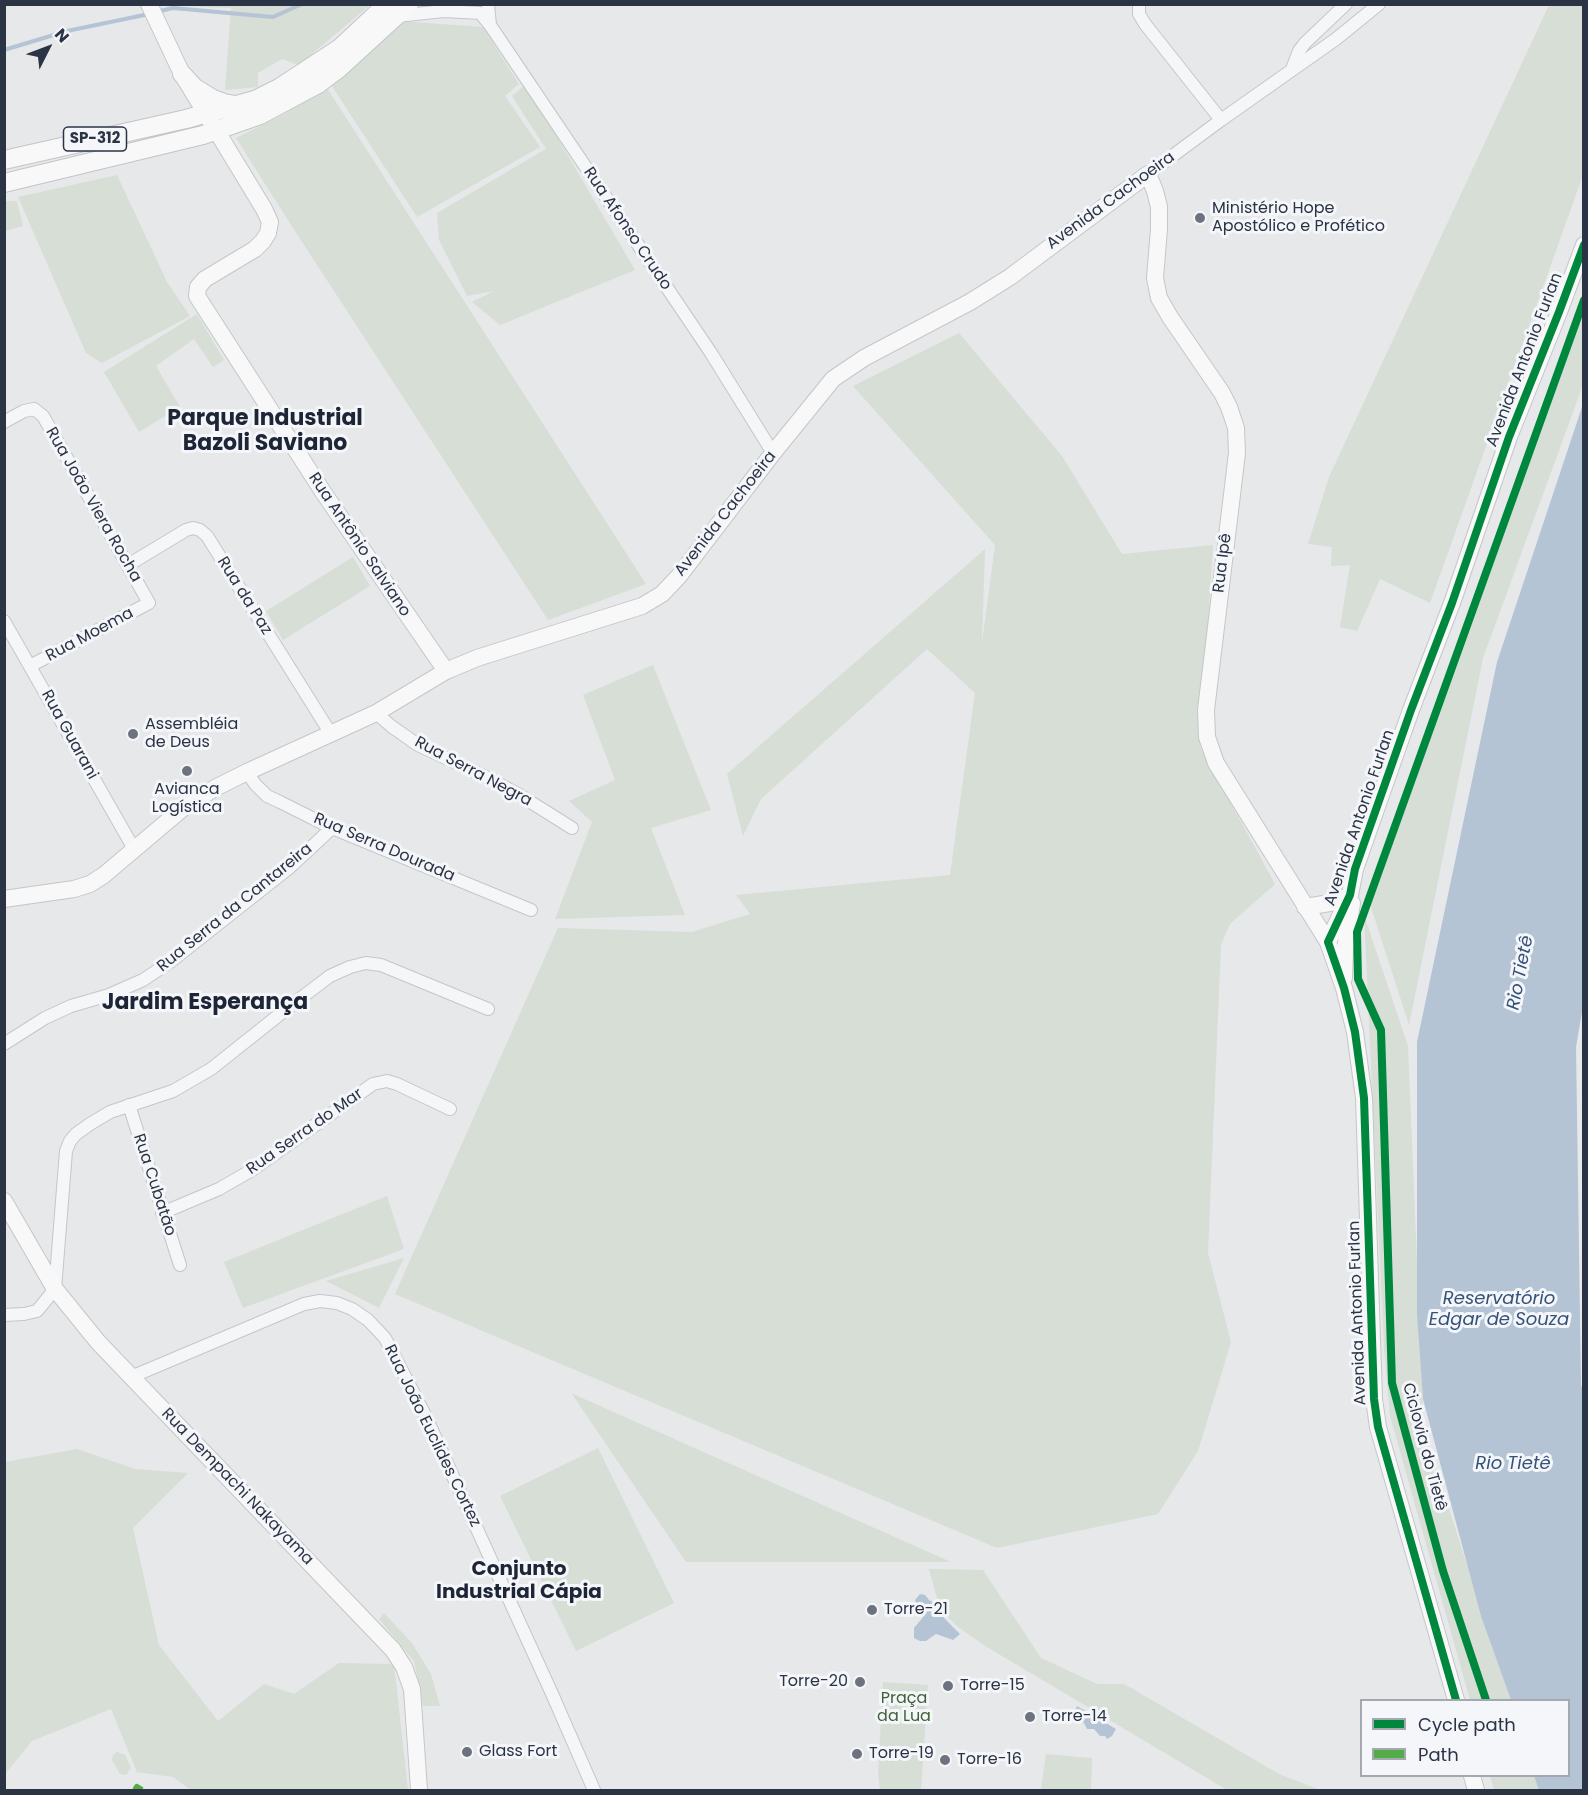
<!DOCTYPE html>
<meta charset="utf-8">
<style>
body{margin:0}
#map{position:relative;width:1588px;height:1795px;overflow:hidden;background:#e6e8ea;font-family:Poppins,sans-serif}
canvas{display:block}
.frame{position:absolute;inset:0;border:6px solid #2b3445;pointer-events:none}
.legend{position:absolute;left:1360px;top:1699px;width:210px;height:78px;box-sizing:border-box;background:#f4f6f9;border:2px solid #a4a8b1;margin:0;padding:8px 10px;list-style:none;font-size:18px;color:#2b3445}
.legend li{display:flex;align-items:center;gap:12px;height:30px}
.legend b{width:30px;border:2px solid #a4a8b1}
.north{position:absolute;left:18px;top:18px;width:60px;height:60px;-webkit-text-stroke:4px #f4f6f9;paint-order:stroke;rotate:48deg;font-size:16px;font-weight:700;line-height:24px;text-align:center;color:#2b3445}
.north::after{content:'';display:block;margin:auto;width:21px;height:27px;background:#2b3445;clip-path:polygon(50% 0,100% 100%,50% 72%,0 100%)}
</style>
<div id="map">
<canvas width="1588" height="1795"></canvas>
<div class="frame"></div>
<ul class="legend">
<li><b style="height:8px;background:#00873e"></b>Cycle path</li>
<li><b style="height:8px;background:#54ac47"></b>Path</li>
</ul>
<div class="north">N</div>
</div>
<script>
const c = document.querySelector('canvas').getContext('2d');
c.lineJoin = 'round';
function fill(path, color) { c.fillStyle = color; c.fill(path, 'evenodd'); }
const poly = rows => new Path2D(rows.map(r => 'M' + r).join(''));
function trace(path, color, width, dash) { c.strokeStyle = color; c.lineWidth = width; c.lineCap = dash ? 'butt' : 'round'; c.setLineDash(dash || []); c.stroke(path); }
function label(font, color, halo, rows, align = 'center') {
  c.font = font + ' Poppins,sans-serif'; c.lineWidth = 6; c.setLineDash([]); c.textBaseline = 'middle'; c.strokeStyle = halo; c.fillStyle = color; for (const [text, x, y, turn = 0] of rows) {
    c.save(); c.translate(x, y); c.rotate((+turn || 0) * Math.PI / 180); c.textAlign = isNaN(turn) ? turn : align; if (halo) c.strokeText(text, 0, 0); c.fillText(text, 0, 0); c.restore();
  }
}
fill(poly([
 [164,5,370,5,299,65,282,59,258,73,258,87,225,90,231,8],
 [1549,5,1583,5,1583,175,1430,603,1380,579,1357,631,1340,627,1350,565,1331,566,1332,547,1308,544,1329,477],
 [398,21,483,27,519,84,505,96,540,147,417,217,330,83],
 [526,84,635,270,500,325,472,302,494,291,467,296,439,240,437,213,546,149,512,96],
 [327,88,646,584,548,620,293,228,236,138,284,114],
 [117,175,167,282,190,316,102,363,86,353,18,197],
 [5,201,17,201,23,226,5,231],
 [1583,294,1583,385,1483,658,1409,1025,1369,901],
 [197,314,224,360,213,367,194,339,156,366,180,407,139,432,104,372],
 [959,333,1062,456,1122,554,1213,545,1200,747,1275,884,1230,924,1221,945,1208,1253,1231,1342,1198,1451,1158,1514,997,1548,395,1294,558,928,692,932,750,914,736,895,950,875,975,693,927,649,761,799,743,836,727,774,985,549,982,643,995,545,853,386],
 [353,557,370,586,283,640,266,611],
 [653,665,711,810,651,828,685,915,555,919,592,822,569,801,615,780,583,695],
 [1364,915,1408,1046,1424,1432,1511,1700,1470,1700,1390,1416,1384,1348],
 [387,1196,404,1249,243,1308,224,1262],
 [404,1258,379,1308,326,1281],
 [572,1394,573,1394,951,1562,686,1562],
 [598,1448,674,1603,576,1651,500,1496],
 [77,1449,135,1469,188,1473,133,1528,159,1645,218,1721,264,1684,294,1694,339,1663,394,1664,408,1790,191,1790,173,1777,137,1772,111,1709,32,1741,5,1774,5,1462],
 [929,1569,983,1570,1041,1658,1097,1684,1124,1684,1281,1775,1320,1790,1227,1790,987,1647,958,1627,946,1615,938,1601],
 [384,1613,412,1643,431,1674,440,1706,423,1706,414,1661,379,1619],
 [883,1682,928,1685,921,1790,880,1790,878,1774],
 [117,1752,125,1755,131,1768,126,1775,120,1774,112,1760,113,1755],
 [1046,1754,1092,1758,1091,1790,1041,1790],
 [1490,1776,1534,1776,1539,1790,1494,1790]
]), '#d6ded6');
fill(poly([
 [1583,404,1584,1000,1576,1047,1581,1385,1584,1395,1584,1790,1539,1790,1534,1776,1568,1776,1568,1700,1511,1700,1481,1616,1423,1399,1417,1314,1417,1042,1497,662],
 [920,1594,925,1595,929,1600,936,1604,944,1618,960,1634,953,1640,936,1634,926,1641,920,1641,914,1638,914,1628,924,1616,922,1609,916,1604,915,1600],
 [1077,1706,1116,1729,1112,1736,1107,1739,1105,1736,1100,1736,1094,1729,1087,1729,1084,1723,1075,1719,1073,1716]
]), '#b4c4d5');
trace(poly([
 [156,12,173,8,273,17,302,4],
 [4,50,67,31,149,14]
]), '#b4c4d5', 4);
const street = poly([
 [488,4,490,25,711,353,773,453],
 [1139,4,1139,14,1145,24,1221,120],
 [397,16,444,11,480,13,490,25],
 [1292,69,1299,51,1305,43,1346,4],
 [1148,174,1221,120,1336,39,1379,4],
 [4,422,24,411,34,409,43,416,149,603,30,666],
 [128,565,186,530,193,528,200,530,207,536,331,734],
 [4,621,134,849],
 [376,713,391,726,418,745,488,778,521,796,572,828],
 [247,772,255,784,267,796,280,802,332,828,531,910],
 [4,1044,45,1018,71,1006,109,995,143,980,170,962,289,868,332,828],
 [129,1105,180,1265],
 [162,1213,219,1189,252,1170,373,1084,387,1081,397,1084,450,1109],
 [4,1315,24,1314,37,1311,55,1289,66,1151,70,1141,76,1134,90,1124,110,1112,173,1091,211,1069,289,1007,330,976,350,967,366,963,381,965,488,1009],
 [131,1377,304,1304,320,1301,337,1303,352,1309,368,1320,385,1338,426,1417,553,1696,594,1790]
]);
const secondary = poly([
 [149,4,182,74,264,209,270,222,268,233,263,241,255,249,205,279,198,287,197,296,323,492,446,671],
 [4,899,74,889,90,884,104,875,182,809,215,788,247,772,376,713,446,671,477,658,642,606,662,594,679,576,773,453,833,379,864,358,970,302,1010,277,1148,174,1155,191,1159,207,1159,229,1155,278,1159,298,1170,317,1222,393,1229,407,1236,428,1237,453,1206,710,1207,737,1216,763,1328,942,1344,988,1355,1032,1364,1098,1374,1399,1378,1427,1456,1700],
 [1305,907,1336,902,1350,895],
 [1328,942,1350,895,1355,869,1411,710,1452,603,1509,437,1559,312,1584,245],
 [1344,978,1345,950,1352,903],
 [4,1201,55,1289,98,1342,393,1650,404,1667,412,1689,419,1790],
 [1472,1776,1476,1790]
]);
const primary = poly([
 [182,74,195,88,213,99,224,103,235,105],
 [4,160,186,119,255,100,279,88,340,48,387,4],
 [4,183,203,135,260,115,318,84,338,69,409,4]
]);
trace(street, '#c4c6c8', 14);
trace(secondary, '#c4c6c8', 18);
trace(primary, '#c2c5c8', 20);
trace(street, '#f5f6f7', 12);
trace(secondary, '#f8f8f8', 16);
trace(primary, '#f8f8f8', 18);
trace(poly([
 [135,1790,137,1787,142,1790]
]), '#54ac47', 6, [12, 6]);
trace(poly([
 [1456,1700,1378,1427,1374,1399,1364,1098,1355,1032,1344,988,1328,942,1350,895,1355,869,1411,710,1452,603,1509,437,1559,312,1584,245],
 [1486,1700,1443,1571,1392,1383,1381,1030,1358,979,1357,932,1584,300]
]), '#00873e', 8);
for (const [x, y, r, color] of [
 [1200,218,6,"#6c737f"],
 [133,734,6,"#6c737f"],
 [187,771,6,"#6c737f"],
 [872,1610,6,"#6c737f"],
 [860,1682,6,"#6c737f"],
 [948,1686,6,"#6c737f"],
 [1030,1717,6,"#6c737f"],
 [467,1752,6,"#6c737f"],
 [857,1754,6,"#6c737f"],
 [945,1760,6,"#6c737f"]
]) { const dot = new Path2D(); dot.arc(x, y, r, 0, 2 * Math.PI); c.fillStyle = color; c.fill(dot); trace(dot, '#f4f6f9', 2); }
for (const [x, y, w] of [
 [95,139,63]
]) { const box = new Path2D(); box.roundRect(x - w / 2, y - 12, w, 24, 4.5); c.fillStyle = '#f4f6f9'; c.fill(box); trace(box, '#2b3445', 1.5); }
label('bold 15px', '#2b3445', null, [
 ["SP-312",95,139]
]);
label('16px', '#2b3445', '#f4f6f9', [
 ["Avenida Cachoeira",1111,201,-36],
 ["Rua Afonso Crudo",627,229,56],
 ["Avenida Antonio Furlan",1525,360,-69],
 ["Rua João Viera Rocha",93,505,60],
 ["Avenida Cachoeira",726,514,-52],
 ["Rua Antônio Salviano",359,545,56],
 ["Rua Ipê",1223,563,-83],
 ["Rua da Paz",244,596,58],
 ["Rua Moema",90,635,-28],
 ["Rua Guarani",69,735,61],
 ["Rua Serra Negra",473,772,28],
 ["Avenida Antonio Furlan",1360,818,-71],
 ["Rua Serra Dourada",384,848,23],
 ["Rua Serra da Cantareira",235,908,-39],
 ["Rua Serra do Mar",305,1132,-35],
 ["Rua Cubatão",154,1185,72],
 ["Avenida Antonio Furlan",1358,1313,-92],
 ["Rua João Euclides Cortez",432,1436,64],
 ["Ciclovia do Tietê",1424,1447,75],
 ["Rua Dempachi Nakayama",237,1487,46]
]);
label('16px', '#2b3445', '#f4f6f9', [
 ["Ministério Hope",1212,209],
 ["Apostólico e Profético",1212,227],
 ["Assembléia",145,725],
 ["de Deus",145,743],
 ["Avianca",187,790,"center"],
 ["Logística",187,808,"center"],
 ["Torre-21",884,1610],
 ["Torre-20",848,1682,"right"],
 ["Torre-15",960,1686],
 ["Torre-14",1042,1717],
 ["Glass Fort",479,1752],
 ["Torre-19",869,1754],
 ["Torre-16",957,1760]
], 'left');
label('16px', '#3f6138', '#f4f6f9', [
 ["Praça",904,1699],
 ["da Lua",904,1717]
]);
label('italic 18px', '#34527a', '#f4f6f9', [
 ["Rio Tietê",1521,973,-79],
 ["Reservatório",1499,1299],
 ["Edgar de Souza",1499,1320],
 ["Rio Tietê",1513,1464]
]);
label('bold 20px', '#1d2536', '#f4f6f9', [
 ["Conjunto",519,1570],
 ["Industrial Cápia",519,1593]
]);
label('bold 22px', '#1d2536', '#f4f6f9', [
 ["Parque Industrial",265,419],
 ["Bazoli Saviano",265,444],
 ["Jardim Esperança",205,1003]
]);
</script>
